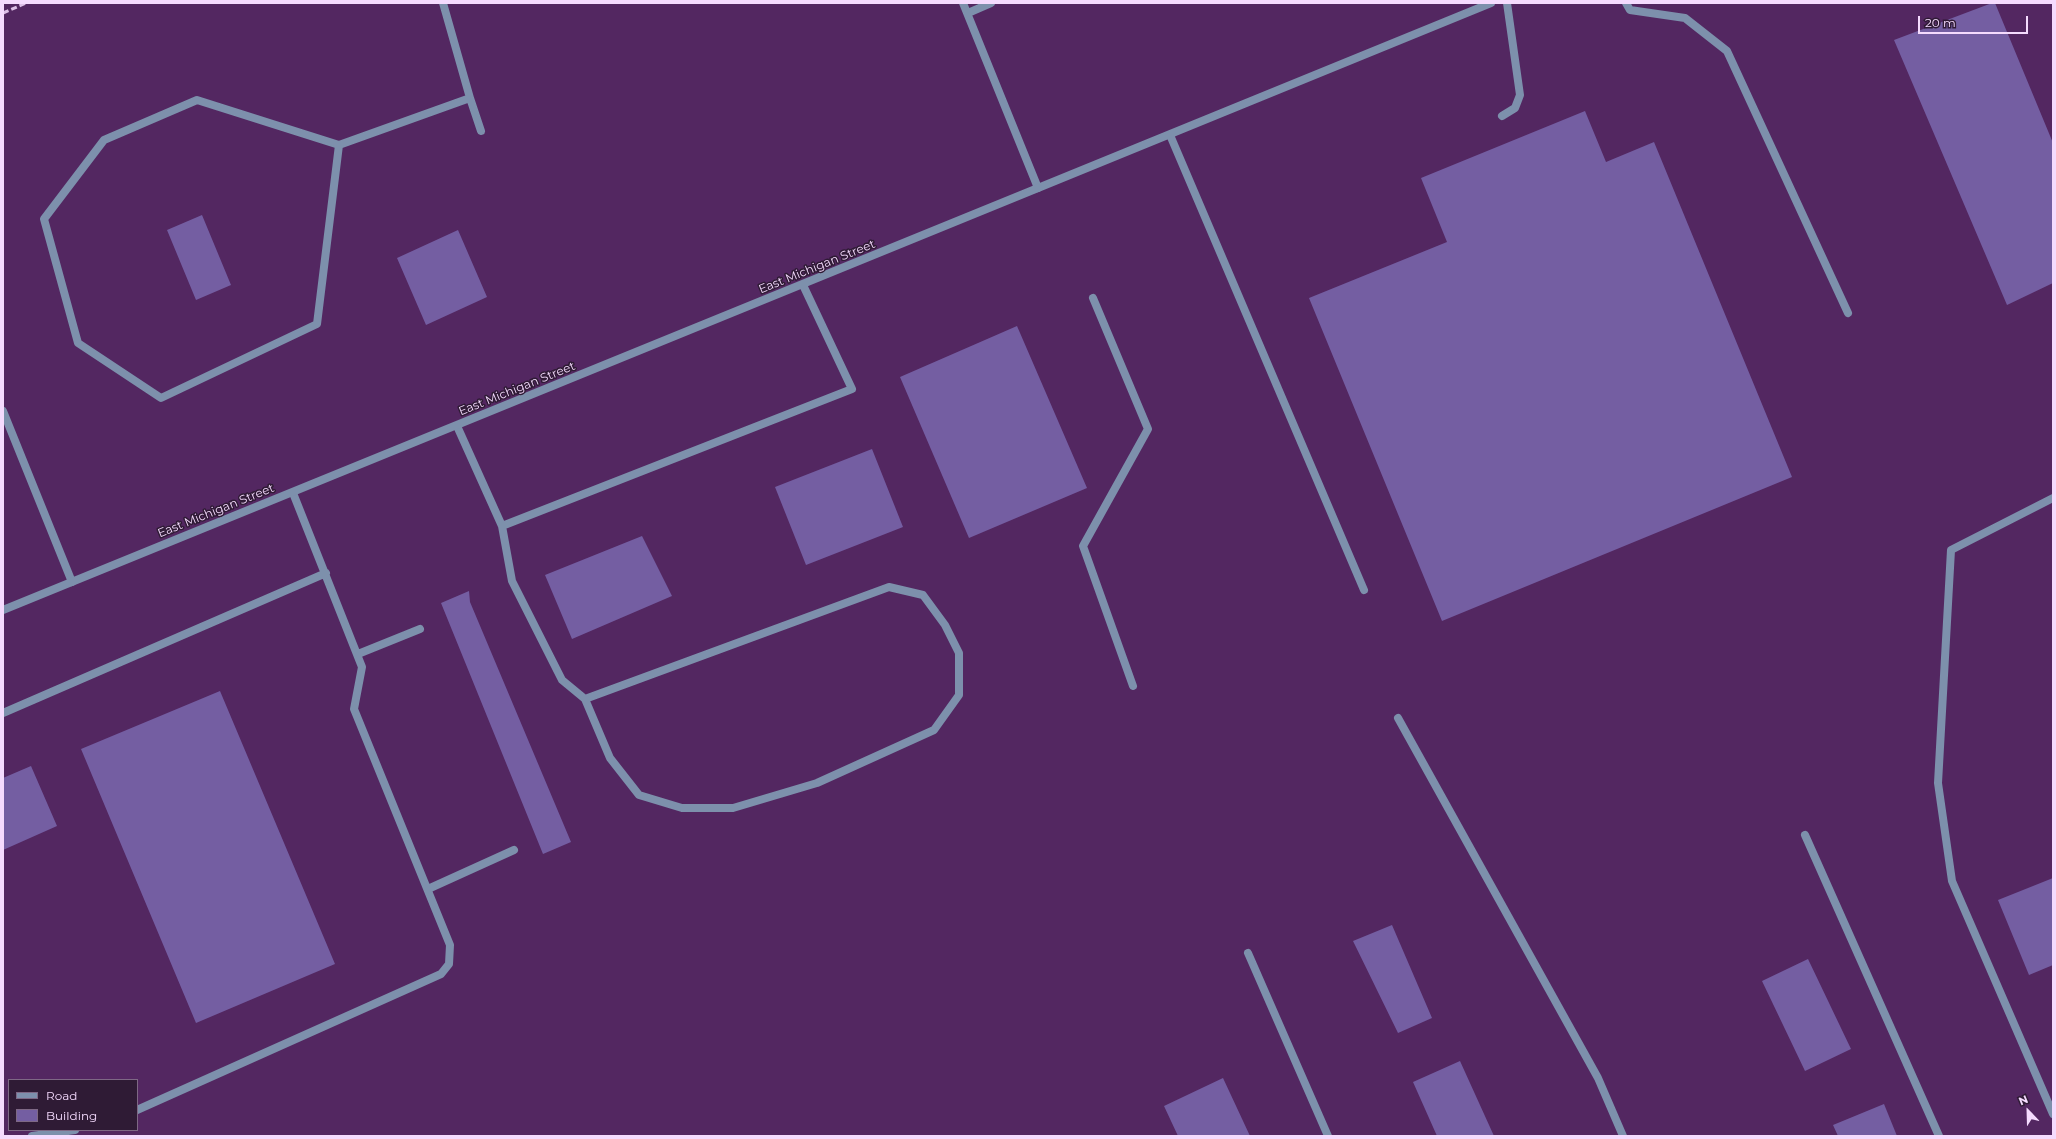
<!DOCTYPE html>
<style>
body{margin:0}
#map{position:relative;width:2056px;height:1139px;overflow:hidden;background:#532761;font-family:Montserrat,sans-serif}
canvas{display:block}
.frame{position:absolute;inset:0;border:4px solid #f5dbfe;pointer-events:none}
.legend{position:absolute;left:8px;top:1079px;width:130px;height:52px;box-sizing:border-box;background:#2f1b35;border:1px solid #7e6885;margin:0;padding:5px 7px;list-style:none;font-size:12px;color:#f5dbfe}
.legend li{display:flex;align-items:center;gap:8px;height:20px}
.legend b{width:20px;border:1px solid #7e6885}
.north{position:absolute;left:2008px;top:1091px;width:40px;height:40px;-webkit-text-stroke:3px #2f1b35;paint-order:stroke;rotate:337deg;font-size:11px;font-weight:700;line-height:16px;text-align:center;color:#f5dbfe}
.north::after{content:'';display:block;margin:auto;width:14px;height:18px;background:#f5dbfe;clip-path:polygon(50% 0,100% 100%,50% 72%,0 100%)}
.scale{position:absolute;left:1918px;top:16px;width:110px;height:18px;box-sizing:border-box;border:2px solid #f5dbfe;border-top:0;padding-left:5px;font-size:12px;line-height:14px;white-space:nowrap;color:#f5dbfe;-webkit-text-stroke:3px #2f1b35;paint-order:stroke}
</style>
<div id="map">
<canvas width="2056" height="1139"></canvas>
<div class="frame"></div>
<ul class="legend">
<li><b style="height:5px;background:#7d90ac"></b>Road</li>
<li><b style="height:11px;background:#745ea2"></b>Building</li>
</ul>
<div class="north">N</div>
<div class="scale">20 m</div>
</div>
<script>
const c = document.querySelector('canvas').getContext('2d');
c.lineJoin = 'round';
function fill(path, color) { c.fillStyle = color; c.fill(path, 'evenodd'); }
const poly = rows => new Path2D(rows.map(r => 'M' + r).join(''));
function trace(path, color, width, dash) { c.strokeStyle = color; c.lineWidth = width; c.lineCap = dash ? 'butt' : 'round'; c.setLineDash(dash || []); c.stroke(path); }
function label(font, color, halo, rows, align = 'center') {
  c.font = font + ' Montserrat,sans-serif'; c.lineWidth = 3; c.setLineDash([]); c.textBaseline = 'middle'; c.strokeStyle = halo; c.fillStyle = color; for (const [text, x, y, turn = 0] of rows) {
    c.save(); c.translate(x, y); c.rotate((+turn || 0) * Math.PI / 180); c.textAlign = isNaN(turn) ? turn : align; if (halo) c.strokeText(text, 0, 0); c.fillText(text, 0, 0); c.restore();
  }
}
fill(poly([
 [1992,3,1995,3,2053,143,2053,283,2007,305,1894,40],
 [1585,111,1606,162,1654,142,1792,477,1442,621,1309,298,1447,242,1421,178],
 [202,215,231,285,196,300,167,230],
 [458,230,487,297,426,325,397,258],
 [1017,326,1087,488,969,538,900,377],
 [872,449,903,527,806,565,775,487],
 [642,536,672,596,572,639,545,575],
 [469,591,470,602,571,842,543,854,441,603],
 [220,691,335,964,196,1023,81,749],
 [31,766,57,826,3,850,3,778],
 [2053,878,2053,965,2029,975,1998,900],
 [1392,925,1432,1018,1398,1033,1353,941],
 [1808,959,1851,1049,1805,1071,1762,981],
 [1460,1061,1494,1136,1437,1136,1413,1082],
 [1223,1078,1250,1136,1178,1136,1164,1106],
 [1884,1104,1897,1136,1838,1136,1833,1125]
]), '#745ea2');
trace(poly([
 [443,3,470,98],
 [963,3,1038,188,1491,3],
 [1626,3,1630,10,1685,18,1727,51,1848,313],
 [968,13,991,3],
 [1502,116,1515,108,1520,95,1507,3],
 [1170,135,1364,590],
 [339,145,317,324,161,398,78,343,44,219,104,140,197,100,339,145,470,98,481,131],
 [1093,298,1148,429,1083,546,1133,686],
 [3,411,72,582],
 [457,426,502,526,852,389,803,285],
 [2053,498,1951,550,1938,783,1952,881,2053,1114],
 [502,526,512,581,562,680,585,699,610,758,639,795,682,808,733,808,817,783,934,730,959,695,959,653,945,625,923,595,889,587,585,699],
 [358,654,420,629],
 [3,713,326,573],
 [1398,718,1598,1078,1623,1136],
 [1805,835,1939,1136],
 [428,889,514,850],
 [1248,953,1328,1136],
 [137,1110,441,974,449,964,450,945,354,709,362,667,293,493],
 [32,1136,75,1130]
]), '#7d90ac', 8);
trace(poly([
 [3,610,1038,188]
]), '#7d90ac', 8);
trace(poly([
 [3,13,26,3]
]), '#ddc0e7', 3, [6, 3]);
label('12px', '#f5dbfe', '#2f1b35', [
 ["East Michigan Street",817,267,-22],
 ["East Michigan Street",517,389,-22],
 ["East Michigan Street",216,511,-22]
]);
</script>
